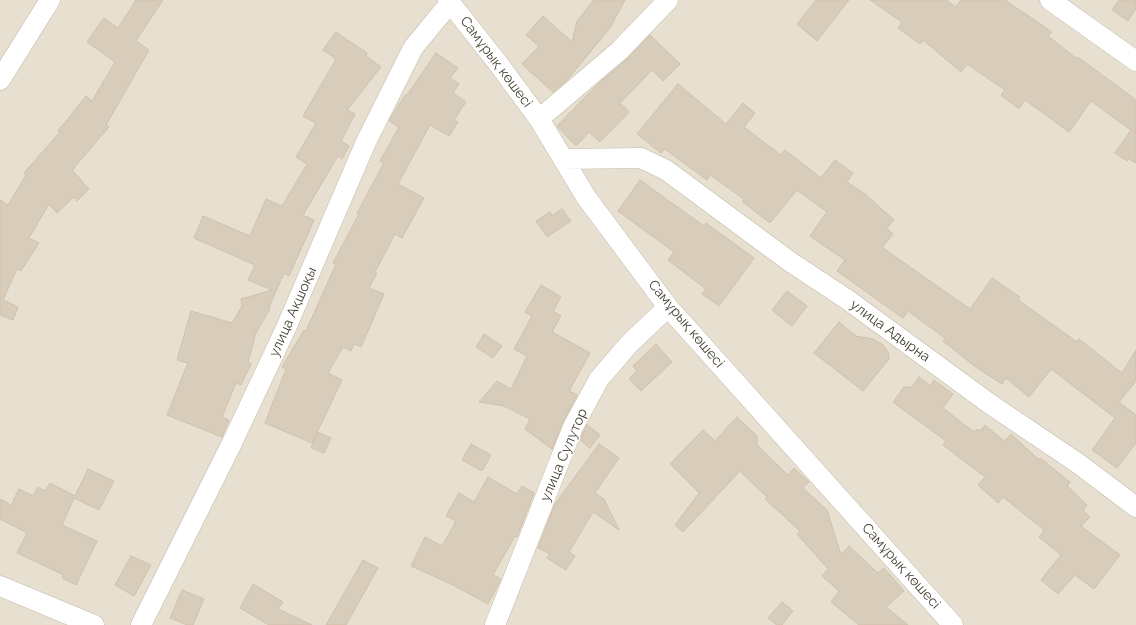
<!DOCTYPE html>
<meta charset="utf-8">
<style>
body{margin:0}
canvas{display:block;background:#f3eee3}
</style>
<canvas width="1136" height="625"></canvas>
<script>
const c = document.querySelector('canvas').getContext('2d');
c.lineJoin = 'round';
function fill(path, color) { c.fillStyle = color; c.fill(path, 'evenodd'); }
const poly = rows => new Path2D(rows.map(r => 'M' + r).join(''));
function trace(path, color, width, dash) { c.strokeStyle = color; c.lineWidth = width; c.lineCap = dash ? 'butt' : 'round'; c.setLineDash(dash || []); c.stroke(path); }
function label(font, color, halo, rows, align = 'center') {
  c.font = font + ' Raleway,sans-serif'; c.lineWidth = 3; c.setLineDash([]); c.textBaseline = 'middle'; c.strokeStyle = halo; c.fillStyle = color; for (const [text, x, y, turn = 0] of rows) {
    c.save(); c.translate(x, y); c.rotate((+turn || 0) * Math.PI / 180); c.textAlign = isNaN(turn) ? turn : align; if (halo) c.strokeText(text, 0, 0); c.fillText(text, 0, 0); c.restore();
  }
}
fill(poly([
 [0,0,1136,0,1136,625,0,625]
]), '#e7e0d1');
const building = poly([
 [136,0,163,0,136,41,149,50,106,125,109,127,72,170,89,189,77,201,74,197,57,213,49,204,29,238,39,243,21,271,17,269,3,300,18,307,13,320,0,315,0,200,8,205,26,175,24,173,60,132,58,131,86,96,92,101,115,62,87,42,104,18,118,28,136,0],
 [594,0,625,0,610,28,567,80,553,92,522,64,539,46,526,35,543,16,572,42,577,21,594,0],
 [816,0,849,0,817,41,797,24,816,0],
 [870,0,946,0,956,7,961,0,1005,0,1052,32,1048,36,1077,59,1078,57,1136,100,1136,163,1129,159,1127,161,1115,153,1131,130,1091,101,1069,132,1025,100,1019,109,1001,95,1005,90,967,64,961,72,923,40,920,44,898,28,902,22,870,0],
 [1119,0,1136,0,1136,9,1128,21,1112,10,1119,0],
 [336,32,367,53,366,56,381,67,347,110,355,114,341,141,349,146,342,159,338,156,303,215,314,220,289,276,284,273,269,307,270,309,256,333,248,362,251,364,241,385,236,383,222,417,229,420,222,437,167,415,188,363,177,360,191,311,232,323,242,306,241,299,272,290,248,280,255,265,194,238,203,216,250,236,266,199,282,206,307,164,296,157,316,123,303,116,336,59,323,50,336,32],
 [650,35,680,64,663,81,652,70,620,103,629,112,600,142,589,132,576,146,557,126,598,84,626,60,650,35],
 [436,53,458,68,450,78,459,84,453,93,466,102,454,120,458,122,449,136,430,125,398,184,424,198,402,238,395,234,375,272,377,273,369,288,384,294,361,347,354,344,351,351,343,347,328,373,342,380,312,443,265,423,286,369,282,367,304,330,306,331,336,264,333,263,359,214,357,213,384,163,380,161,399,127,389,121,405,95,407,95,436,53],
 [678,84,726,124,743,103,755,113,744,127,781,155,785,150,821,178,835,160,853,173,847,182,865,194,894,220,887,228,893,234,883,246,883,248,970,309,992,278,1020,297,1018,300,1077,342,1079,339,1122,373,1136,350,1136,381,1119,402,1136,415,1136,443,1117,468,1092,450,1115,418,1051,369,1029,397,1006,378,1002,384,977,368,943,341,945,338,908,311,903,318,837,271,845,260,810,236,827,212,797,190,770,223,743,202,744,199,710,175,707,180,665,149,661,153,637,134,678,84],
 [640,180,704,226,706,223,754,258,719,306,702,294,706,289,668,260,674,252,618,211,640,180],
 [562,209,571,221,547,237,536,221,550,212,552,216,562,209],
 [541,285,561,297,553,311,561,316,552,332,590,353,569,391,577,395,563,422,552,449,525,429,530,419,504,406,479,402,497,381,511,389,527,356,514,349,532,316,525,312,541,285],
 [787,291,807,306,792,326,772,310,787,291],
 [839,322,856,336,873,339,883,345,888,352,889,359,863,391,814,353,839,322],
 [484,334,502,346,493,358,476,347,484,334],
 [656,344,672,362,641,391,629,379,637,371,633,366,656,344],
 [919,377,930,386,934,380,953,394,943,408,974,432,977,429,980,431,985,425,1004,441,1011,434,1039,460,1040,458,1070,482,1067,486,1087,505,1083,510,1090,517,1081,526,1120,555,1094,589,1075,575,1058,594,1041,580,1061,555,1039,537,1044,530,1003,497,998,503,978,485,985,477,943,445,946,441,893,402,904,387,912,387,919,377],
 [737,417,757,436,757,445,788,475,794,468,809,482,803,488,827,510,841,555,849,546,878,573,884,568,904,591,886,607,908,625,859,625,831,602,839,591,822,576,828,569,797,534,800,531,765,499,767,497,740,471,683,532,675,525,699,493,670,464,703,430,715,441,737,417],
 [587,425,600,435,590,448,580,440,587,425],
 [317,432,331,438,324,453,311,448,317,432],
 [471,444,491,455,482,471,462,460,471,444],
 [599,444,619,458,595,493,604,499,619,530,593,512,569,552,575,556,566,570,547,558,550,554,538,548,555,504,599,444],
 [88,469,114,481,99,510,74,498,62,525,97,541,76,585,62,578,64,575,17,553,27,533,0,519,0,499,11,505,19,489,33,496,38,487,45,491,50,483,75,496,88,469],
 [488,477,517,494,522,486,534,493,517,537,515,536,493,575,501,579,488,604,451,584,411,566,425,537,442,546,456,521,446,516,459,493,474,502,488,477],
 [131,556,151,565,134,596,115,585,131,556],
 [363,560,378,568,346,625,326,625,363,560],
 [253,584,283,602,278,609,312,625,269,625,240,608,253,584],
 [182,590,204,599,193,625,187,625,170,618,182,590],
 [782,602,793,611,782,625,777,625,768,618,782,602]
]);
fill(building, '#d8ccbb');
trace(building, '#d1c1ab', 1);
const minor = poly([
 [448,0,497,62,539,119,586,197,668,307,953,625],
 [1050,0,1136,61],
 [0,80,50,0],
 [539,119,619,51,668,0],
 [563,159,641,158,666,170,789,261,848,300,990,404,1079,464,1136,507],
 [0,586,94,625],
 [141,625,231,445,286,328,366,142,413,48,450,3],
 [495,625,573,427,599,379,629,344,668,307]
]);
trace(minor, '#c2b8a8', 21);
trace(minor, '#fff', 20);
label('14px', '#453e33', '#fff', [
 ["Самұрық көшесі",496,62,53],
 ["улица Ақшоқы",293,312,-66],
 ["Самұрық көшесі",686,324,50],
 ["улица Адырна",890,331,36],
 ["улица Сулутор",564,455,-67],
 ["Самұрық көшесі",901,566,48]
]);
</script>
